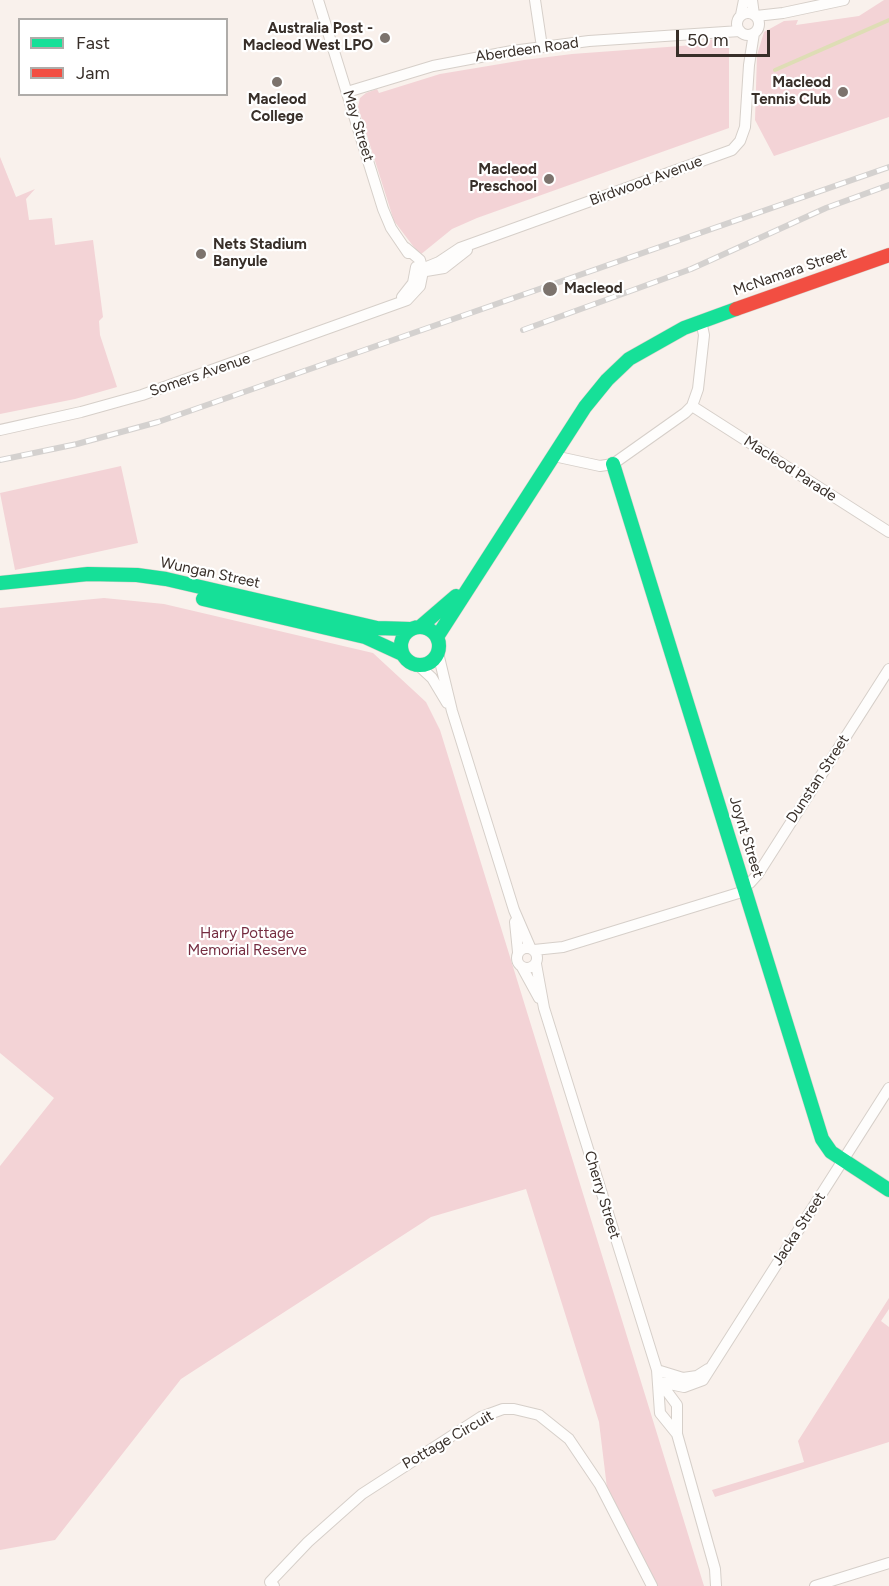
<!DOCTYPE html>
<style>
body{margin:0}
#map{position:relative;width:889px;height:1586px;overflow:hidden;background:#f9f1ec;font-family:Figtree,sans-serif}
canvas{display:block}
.legend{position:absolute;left:18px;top:18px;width:210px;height:78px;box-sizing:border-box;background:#fff;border:2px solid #afaca9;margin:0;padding:8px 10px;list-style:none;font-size:18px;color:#382f29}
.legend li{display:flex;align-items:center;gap:12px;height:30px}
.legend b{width:30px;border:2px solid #afaca9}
.scale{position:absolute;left:676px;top:30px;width:94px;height:27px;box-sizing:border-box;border:3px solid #382f29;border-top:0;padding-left:8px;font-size:18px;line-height:21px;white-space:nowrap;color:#382f29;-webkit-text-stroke:4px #fff;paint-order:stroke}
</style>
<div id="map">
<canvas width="889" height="1586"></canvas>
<ul class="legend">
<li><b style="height:8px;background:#16e098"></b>Fast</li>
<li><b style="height:8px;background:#f24e42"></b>Jam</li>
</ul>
<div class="scale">50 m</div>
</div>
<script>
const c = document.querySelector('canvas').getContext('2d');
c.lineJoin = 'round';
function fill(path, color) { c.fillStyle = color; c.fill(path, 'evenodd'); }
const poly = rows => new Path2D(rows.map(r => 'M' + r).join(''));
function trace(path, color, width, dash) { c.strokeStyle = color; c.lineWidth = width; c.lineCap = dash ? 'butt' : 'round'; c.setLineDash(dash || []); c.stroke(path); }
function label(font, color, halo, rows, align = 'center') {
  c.font = font + ' Figtree,sans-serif'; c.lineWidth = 4.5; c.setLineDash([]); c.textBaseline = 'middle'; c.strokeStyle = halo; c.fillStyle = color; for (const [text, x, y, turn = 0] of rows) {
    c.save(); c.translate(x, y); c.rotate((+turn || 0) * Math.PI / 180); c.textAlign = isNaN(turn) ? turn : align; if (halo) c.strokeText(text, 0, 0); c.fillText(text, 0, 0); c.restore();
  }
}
fill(poly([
 [884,0,889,0,889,117,774,156,755,120,757,55,764,32,784,21,798,20,796,25,859,16],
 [729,38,729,128,477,218,452,229,420,255,394,221,358,107,360,98,366,93,377,89,379,93,440,74,524,60,572,54,708,44,708,40],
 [0,157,16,197,35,189,26,199,29,220,52,218,55,245,93,240,103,317,99,321,100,335,117,387,75,399,0,414],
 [121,466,138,543,15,570,0,493],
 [104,598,164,604,373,653,426,702,440,730,704,1586,656,1586,607,1488,599,1422,526,1189,431,1217,181,1379,55,1540,0,1550,0,1166,54,1098,0,1053,0,608],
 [889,1298,889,1309,881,1321,889,1327,889,1442,715,1497,712,1490,804,1462,798,1441]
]), '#f3d3d6');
trace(poly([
 [775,70,889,20]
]), '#deddb5', 4);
const street = poly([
 [318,0,383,209,391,228,408,253],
 [535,0,542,47],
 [752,0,754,15],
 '737 24a11 11 0 1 1 22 0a11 11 0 1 1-22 0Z',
 [741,15,744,0],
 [756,16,783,13,844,0],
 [347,92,433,66,512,51,589,41,740,31],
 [417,271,439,262,460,248,732,150,740,141,745,127,749,65,754,33],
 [426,271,444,268,467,250],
 [402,297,413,283,416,267],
 [692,406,889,532],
 [0,430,81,412,142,395,407,300,420,286,423,271,420,260,406,248],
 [554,456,600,466,613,464,685,413,692,406,698,389,704,335,701,321],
 [438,653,452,711,514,910,530,947],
 [418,665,432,678,447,703],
 [743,885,750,883,758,874,889,669],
 [515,922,518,952],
 '517 958a10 10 0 1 1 20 0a10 10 0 1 1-20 0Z',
 [534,950,563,947,745,891],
 [536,964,544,1008,657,1370,660,1413,677,1434],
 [522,967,539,998],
 [657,1370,683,1378,697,1376,708,1369],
 [660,1382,684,1387,703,1380,889,1088],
 [660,1382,677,1405,677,1434,715,1569,716,1586],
 [274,1586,270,1582,308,1542,362,1494,481,1417,503,1409,514,1409,539,1415,569,1439,600,1485,652,1586],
 [815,1586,889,1563]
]);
const fast = poly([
 [613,464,822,1139,831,1152,889,1190],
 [0,583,88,574,137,575,166,579,377,628,410,629],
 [203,599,365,637,402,654],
 '401 646a19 19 0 1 1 38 0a19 19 0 1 1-38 0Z',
 [420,627,456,596],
 [437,637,585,407,607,380,629,359,684,328,736,309]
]);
const jam = poly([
 [736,309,889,255]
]);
trace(street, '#d6cfc9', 12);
trace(fast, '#d6cfc9', 15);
trace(jam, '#d6cfc9', 15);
trace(street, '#fefdfc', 10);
trace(fast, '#16e098', 14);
trace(jam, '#f24e42', 14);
const rail = poly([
 [523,330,691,269,826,208,889,185],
 [0,460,77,444,158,422,889,167]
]);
trace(rail, '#d4d1cf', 6);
trace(rail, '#fff', 4, [11]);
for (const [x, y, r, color] of [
 [385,38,6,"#7c736d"],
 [277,82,6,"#7c736d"],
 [843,92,6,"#7c736d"],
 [549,179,6,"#7c736d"],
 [201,254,6,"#7c736d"],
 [550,289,8,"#7c736d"]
]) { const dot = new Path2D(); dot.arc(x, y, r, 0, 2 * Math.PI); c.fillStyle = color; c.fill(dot); trace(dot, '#fff', 2); }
label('bold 15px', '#382f29', '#fff', [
 ["Australia Post -",373,29],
 ["Macleod West LPO",373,46],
 ["Macleod",831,83],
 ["Tennis Club",831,100],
 ["Macleod",277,100,"center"],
 ["College",277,117,"center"],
 ["Macleod",537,170],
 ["Preschool",537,187],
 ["Nets Stadium",213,245,"left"],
 ["Banyule",213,262,"left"],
 ["Macleod",564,289,"left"]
], 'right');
label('15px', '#382f29', '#fff', [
 ["Aberdeen Road",527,50,-8],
 ["May Street",358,126,73],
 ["Birdwood Avenue",646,181,-20],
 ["McNamara Street",790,272,-19],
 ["Somers Avenue",200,375,-19],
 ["Macleod Parade",790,469,33],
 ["Wungan Street",210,573,12],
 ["Dunstan Street",818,779,-57],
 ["Joynt Street",746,837,73],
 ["Cherry Street",602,1195,73],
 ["Jacka Street",799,1229,-57],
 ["Pottage Circuit",448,1440,-30]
]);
label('15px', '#752d41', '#fff', [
 ["Harry Pottage",247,934],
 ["Memorial Reserve",247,951]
]);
</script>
